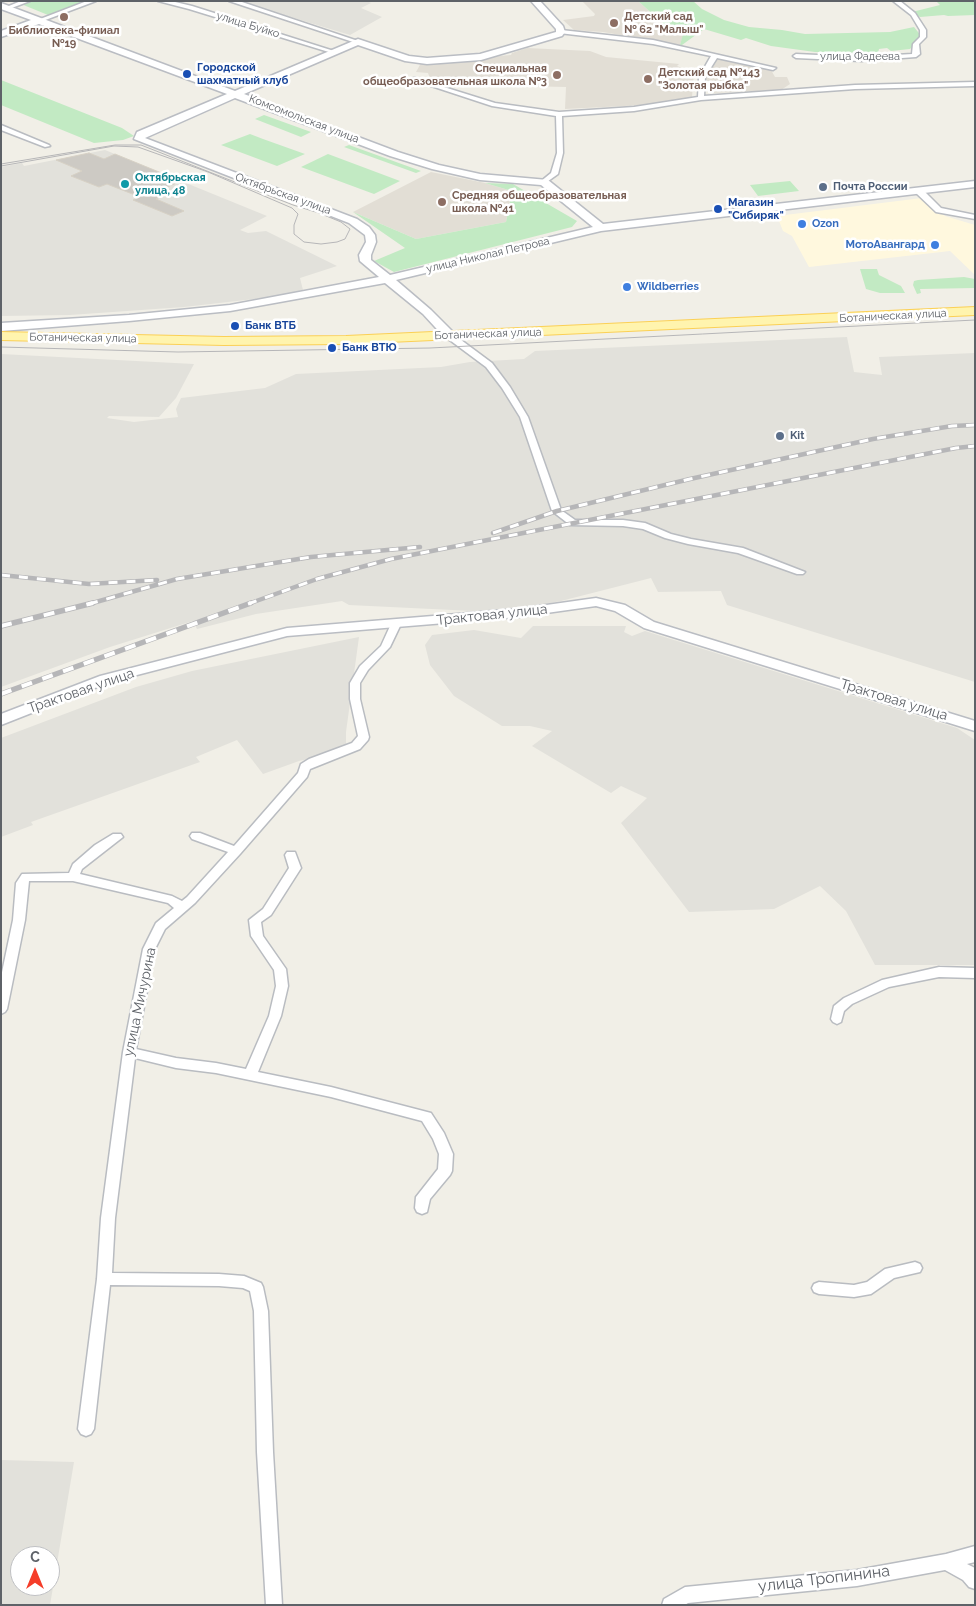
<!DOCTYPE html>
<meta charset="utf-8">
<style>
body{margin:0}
#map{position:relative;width:976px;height:1606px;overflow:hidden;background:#f1efe7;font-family:Raleway,sans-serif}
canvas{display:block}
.frame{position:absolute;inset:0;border:2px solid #5e6268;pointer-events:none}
.north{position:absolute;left:10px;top:1546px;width:50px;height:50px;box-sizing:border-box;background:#fff;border:1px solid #bfc0c3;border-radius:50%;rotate:0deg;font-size:14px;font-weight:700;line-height:20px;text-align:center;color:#5e6268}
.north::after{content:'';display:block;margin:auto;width:18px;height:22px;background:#f53d29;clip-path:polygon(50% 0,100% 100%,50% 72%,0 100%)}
</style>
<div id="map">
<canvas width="976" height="1606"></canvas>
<div class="frame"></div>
<div class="north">С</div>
</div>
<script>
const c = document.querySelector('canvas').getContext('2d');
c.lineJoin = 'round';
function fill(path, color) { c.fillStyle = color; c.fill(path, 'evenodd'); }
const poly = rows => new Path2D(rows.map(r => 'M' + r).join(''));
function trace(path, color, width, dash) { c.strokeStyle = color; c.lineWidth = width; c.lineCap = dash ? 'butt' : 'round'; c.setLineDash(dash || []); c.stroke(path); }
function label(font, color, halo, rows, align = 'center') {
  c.font = font + ' Raleway,sans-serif'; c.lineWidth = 5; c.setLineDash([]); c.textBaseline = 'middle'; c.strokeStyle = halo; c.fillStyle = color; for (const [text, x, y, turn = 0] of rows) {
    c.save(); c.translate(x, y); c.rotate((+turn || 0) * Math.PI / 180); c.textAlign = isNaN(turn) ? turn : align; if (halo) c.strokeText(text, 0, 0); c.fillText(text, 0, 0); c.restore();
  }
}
fill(poly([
 [922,198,945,216,975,225,975,275,950,251,809,267,792,236,783,231,777,216]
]), '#fff8de');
fill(poly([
 [238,1,367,1,371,3,361,8,382,17,350,35],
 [105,150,267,216,240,230,248,233,266,231,337,266,300,278,303,290,272,297,184,307,70,315,1,316,1,167,22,163,24,166],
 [847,337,854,372,882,375,879,357,975,353,975,682,727,605,721,591,658,592,651,578,561,601,517,609,473,611,349,605,342,601,256,614,197,629,193,621,110,647,1,687,1,354,194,364,176,398,159,417,109,416,107,418,134,422,178,417,176,409,181,398,265,388,296,374,441,367,470,362,524,359,535,351],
 [533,626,626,626,624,632,632,636,645,631,957,728,975,740,975,965,875,965,846,911,820,886,774,909,689,912,621,823,647,798,621,786,611,793,532,746,552,731,530,726,502,726,454,696,430,665,425,645,432,635,474,630,521,638],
 [359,637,346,732,346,748,333,750,332,754,299,761,263,774,237,740,196,757,200,762,31,822,33,825,1,837,1,738,136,687,192,671],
 [1,1460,74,1462,50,1605,1,1605],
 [20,1556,50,1556,50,1586,20,1586]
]), '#e2e1db');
fill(poly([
 [582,1,638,1,665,25,686,27,680,45,603,32,574,30,563,20,594,16,595,14],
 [527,48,590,51,606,57,679,64,677,66,694,73,692,97,644,105,565,109,566,87,432,84,428,73,416,72,421,63,511,55,512,53],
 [716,58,770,68,775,77,787,77,790,84,781,90,709,93,705,77],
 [431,172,485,183,512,191,506,222,416,239,353,212]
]), '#e2ded5');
fill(poly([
 [29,1,85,1,48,15,21,4],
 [638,1,693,1,702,9,724,20,749,27,782,30,805,34,890,32,914,27,922,37,910,49,891,51,887,48,879,49,878,53,815,52,771,46,746,38,741,40,704,29,682,45,680,45,685,27,665,25],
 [936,1,975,1,975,15,948,16,944,15,920,17,912,12,940,5],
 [1,80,122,128,134,136,123,140,94,143,1,105],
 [264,115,311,132,301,137,255,119],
 [250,134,263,139,305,154,277,166,221,145],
 [349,145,421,171,416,173,344,147],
 [328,154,400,181,374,194,301,167],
 [790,181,799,191,758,196,750,185],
 [485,183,513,184,577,221,572,227,394,272,374,261,405,248,353,212,416,239,506,222,512,191],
 [860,269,877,269,879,275,901,286,905,293,880,293,866,289],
 [964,277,975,279,975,288,920,289,921,293,917,294,913,285,914,281,918,280]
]), '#c2eac3');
const building = poly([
 [89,153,104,159,115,154,181,181,158,191,166,194,156,199,184,211,172,216,133,200,140,197,107,184,99,187,71,176,82,171,56,160,89,153]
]);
fill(building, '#cdcac4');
trace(building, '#d7d1c5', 1);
const street = poly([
 [21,1,30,1,9,9,4,8,21,1],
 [87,1,96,1,40,22,35,21,87,1],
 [158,1,171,1,192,6,337,52,332,53,189,9,158,1],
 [229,1,239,1,361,42,356,43,229,1],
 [893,1,900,1,915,13,926,30,926,37,919,44,920,54,916,57,861,61,796,58,793,56,796,54,861,57,912,54,913,44,920,37,920,30,911,15,893,1],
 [561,30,653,40,776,68,773,70,717,58,705,77,704,96,855,85,975,82,975,86,855,89,701,100,634,111,562,116,563,153,558,174,544,184,540,182,551,173,557,153,556,116,492,106,410,79,415,78,495,103,559,112,634,107,698,97,699,77,711,56,653,44,559,33,558,32,561,30],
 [1,125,49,145,50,146,45,147,1,130,1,125],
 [916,189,922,189,941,208,975,215,975,219,936,212,916,193,916,189],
 [447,334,453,334,492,363,510,387,528,417,561,510,575,520,623,520,645,523,671,534,691,539,743,548,805,572,803,574,797,574,738,553,688,544,665,538,643,529,623,526,570,525,552,511,520,417,502,388,486,367,447,338,447,334],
 [396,621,401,624,390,647,368,670,360,683,360,699,369,737,368,740,360,749,310,769,307,777,240,854,195,903,165,929,155,949,136,1049,176,1058,216,1063,246,1069,269,1016,276,986,274,970,251,936,249,920,263,909,289,868,285,855,287,852,295,852,301,868,271,915,261,922,263,936,286,969,288,986,281,1016,258,1072,331,1087,431,1113,444,1133,453,1154,452,1171,450,1175,430,1199,427,1212,422,1214,417,1212,415,1208,416,1197,438,1169,439,1154,433,1139,422,1121,331,1097,216,1073,176,1068,135,1058,115,1218,112,1273,219,1274,244,1276,261,1283,263,1287,268,1311,273,1452,282,1605,266,1605,257,1452,254,1311,250,1291,243,1288,219,1286,110,1285,94,1429,91,1434,86,1436,81,1434,78,1429,97,1279,101,1218,123,1052,143,949,156,923,174,908,168,903,73,881,29,881,25,920,7,1009,5,1012,1,1014,1,977,13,920,16,883,22,874,69,873,73,864,95,845,113,834,121,834,123,837,82,869,80,874,172,896,182,901,187,897,228,852,192,839,190,836,192,833,200,833,234,846,298,773,301,764,309,759,352,743,358,736,350,699,350,683,360,666,381,646,391,624,396,621],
 [939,967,975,968,975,978,939,977,889,987,852,1004,844,1011,841,1022,837,1024,833,1022,831,1019,834,1006,844,998,882,980,939,967],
 [915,1262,920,1264,922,1268,920,1272,894,1278,871,1294,854,1297,819,1294,814,1292,812,1288,814,1284,819,1282,854,1285,867,1282,885,1269,915,1262],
 [975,1546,975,1562,967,1564,975,1568,975,1589,969,1587,963,1580,945,1570,857,1586,688,1603,685,1605,662,1605,664,1599,685,1587,857,1570,946,1554,975,1546]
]);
const secondary = poly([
 [531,1,540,1,563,26,565,32,562,36,481,60,427,64,405,61,358,45,244,94,398,152,439,165,480,174,548,180,603,224,975,181,975,187,601,231,396,280,431,310,454,333,456,336,454,339,450,340,446,339,423,314,385,283,230,311,129,321,1,331,1,323,129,315,230,305,379,277,360,261,359,255,366,242,365,235,349,223,134,139,137,132,227,94,39,24,1,37,1,31,31,20,1,9,1,3,235,91,358,39,409,56,427,58,480,54,556,32,556,29,531,1],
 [235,98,390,156,432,169,480,180,541,185,593,227,390,275,371,260,371,255,376,242,375,235,369,227,357,219,145,138,235,98],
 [596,598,625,605,654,622,975,721,975,731,644,628,615,611,596,606,518,617,287,636,110,682,1,725,1,714,100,676,287,628,518,609,596,598]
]);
const primary = poly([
 [975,307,975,315,346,344,224,345,1,340,1,332,224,337,346,336,975,307]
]);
trace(street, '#b9bcc1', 3);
trace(secondary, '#babdc3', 3);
trace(primary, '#fbd056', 2);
fill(street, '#fff');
fill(secondary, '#fff');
fill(primary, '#fff4ae');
trace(poly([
 [1,164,115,145,141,145,293,205,319,213,341,222,350,229,345,239,337,242,321,244,304,242,294,234,294,225,298,214,292,208,208,172,138,147,114,146,1,166],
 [1,347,178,352,430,348,975,320]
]), '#b6b6b8', 1);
const railFar1 = poly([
 [493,533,557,511,690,479,873,439,952,426,975,425],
 [1,575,89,584,157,580],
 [89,604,177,579,311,557,420,547],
 [248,604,317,579,391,559,956,448,975,446]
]);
const rail = poly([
 [1,626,93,603],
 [1,694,251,603]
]);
trace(railFar1, '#b6b6b8', 4.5);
trace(rail, '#b6b6b8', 5.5);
trace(railFar1, '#fff', 3, [9]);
trace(rail, '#fff', 4, [11]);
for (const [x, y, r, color] of [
 [64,17,5,"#8d6e63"],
 [614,23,5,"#8d6e63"],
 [187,74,5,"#1a4fb4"],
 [557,75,5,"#8d6e63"],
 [648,79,5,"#8d6e63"],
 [125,184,5,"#0f9aa8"],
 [823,187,5,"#5c6f8a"],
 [442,202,5,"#8d6e63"],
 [718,209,5,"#1a4fb4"],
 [802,224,5,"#3f7fe0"],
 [935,245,5,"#3f7fe0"],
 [627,287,5,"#3f7fe0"],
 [235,326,5,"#1a4fb4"],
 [332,348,5,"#1a4fb4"],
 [780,436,5,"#5c6f8a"]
]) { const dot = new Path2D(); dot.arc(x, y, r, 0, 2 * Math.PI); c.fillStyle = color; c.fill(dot); trace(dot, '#fff', 2); }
label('bold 11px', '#785e54', '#fff', [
 ["Детский сад",624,17],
 ["№ 62 \"Малыш\"",624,30],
 ["Библиотека-филиал",64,31,"center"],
 ["№19",64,44,"center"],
 ["Специальная",547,69,"right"],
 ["общеобразовательная школа №3",547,82,"right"],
 ["Детский сад №143",658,73],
 ["\"Золотая рыбка\"",658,86],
 ["Средняя общеобразовательная",452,196],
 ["школа №41",452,209]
], 'left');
label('11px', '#5e6268', '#fff', [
 ["улица Буйко",248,25,17],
 ["улица Фадеева",860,57],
 ["Комсомольская улица",304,119,21],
 ["Октябрьская улица",283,194,20],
 ["улица Николая Петрова",488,255,-13],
 ["Ботаническая улица",893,316,-3],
 ["Ботаническая улица",488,334,-2],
 ["Ботаническая улица",83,338,1]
]);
label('bold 11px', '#164399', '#fff', [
 ["Городской",197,68],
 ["шахматный клуб",197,81],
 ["Магазин",728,203],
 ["\"Сибиряк\"",728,216],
 ["Банк ВТБ",245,326],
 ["Банк ВТЮ",342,348]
], 'left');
label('bold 11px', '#0d838f', '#fff', [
 ["Октябрьская",135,178],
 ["улица, 48",135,191]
], 'left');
label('bold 11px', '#4e5e75', '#fff', [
 ["Почта России",833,187],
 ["Kit",790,436]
], 'left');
label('bold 11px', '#366cbe', '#fff', [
 ["Ozon",812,224],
 ["МотоАвангард",925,245,"right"],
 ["Wildberries",637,287]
], 'left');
label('14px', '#5e6268', '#fff', [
 ["Трактовая улица",492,615,-6],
 ["Трактовая улица",81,691,-19],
 ["Трактовая улица",894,700,17],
 ["улица Мичурина",140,1002,-78]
]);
label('16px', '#5e6268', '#fff', [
 ["улица Тропинина",824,1579,-7]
]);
</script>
